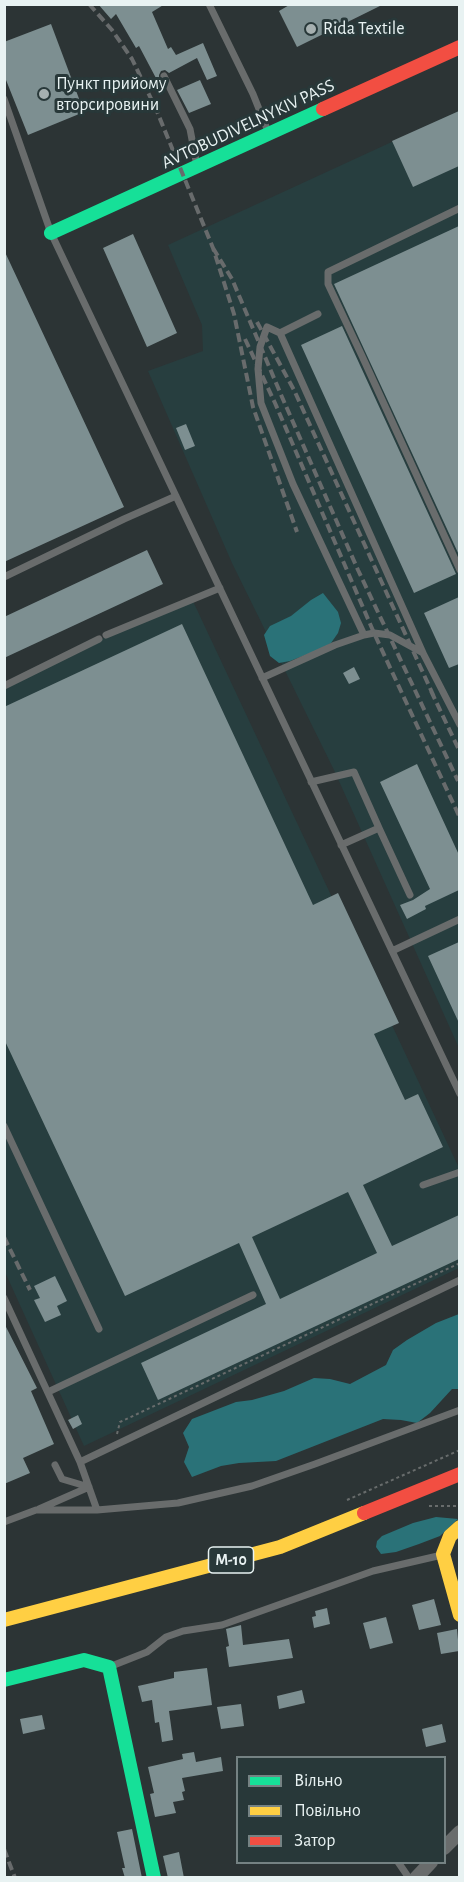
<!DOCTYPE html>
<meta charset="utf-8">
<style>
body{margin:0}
#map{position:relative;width:464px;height:1882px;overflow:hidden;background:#2c3435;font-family:"Alegreya Sans",sans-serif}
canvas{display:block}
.frame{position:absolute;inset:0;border:6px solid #e8f2f2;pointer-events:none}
.legend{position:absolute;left:236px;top:1756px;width:210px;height:108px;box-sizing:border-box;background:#283839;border:2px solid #758283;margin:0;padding:8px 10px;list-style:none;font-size:18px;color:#e8f2f2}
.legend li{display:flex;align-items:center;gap:12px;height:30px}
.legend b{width:30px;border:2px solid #758283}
</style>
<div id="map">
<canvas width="464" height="1882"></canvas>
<div class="frame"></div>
<ul class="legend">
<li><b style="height:8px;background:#16e098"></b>Вільно</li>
<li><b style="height:8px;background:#ffcf43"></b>Повільно</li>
<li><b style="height:8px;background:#f24e42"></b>Затор</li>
</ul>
</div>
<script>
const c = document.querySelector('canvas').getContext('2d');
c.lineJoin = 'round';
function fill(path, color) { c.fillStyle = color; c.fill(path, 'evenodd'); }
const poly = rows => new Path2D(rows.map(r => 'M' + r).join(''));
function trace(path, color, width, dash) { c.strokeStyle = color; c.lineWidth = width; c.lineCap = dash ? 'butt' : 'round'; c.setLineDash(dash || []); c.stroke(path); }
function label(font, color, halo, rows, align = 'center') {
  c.font = font + ' "Alegreya Sans",sans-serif'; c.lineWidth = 6; c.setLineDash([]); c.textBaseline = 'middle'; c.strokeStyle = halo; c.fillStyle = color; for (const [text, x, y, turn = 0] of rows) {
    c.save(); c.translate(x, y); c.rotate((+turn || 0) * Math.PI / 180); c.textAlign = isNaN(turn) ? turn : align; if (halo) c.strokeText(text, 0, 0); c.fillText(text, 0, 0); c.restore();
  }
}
fill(poly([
 [459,111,459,1048,334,770,232,563,148,371,203,351,202,325,168,245],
 [191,597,459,1168,459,1268,84,1446,5,1272,4,685]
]), '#273e3f');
fill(poly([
 [323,593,338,612,341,623,338,633,331,643,321,649,290,661,279,663,270,656,264,635,270,626,291,616,311,600],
 [459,1314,459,1389,452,1389,430,1413,417,1423,401,1420,383,1419,276,1461,239,1463,221,1466,192,1477,184,1462,189,1447,183,1433,192,1419,236,1402,252,1400,284,1391,314,1378,330,1379,350,1384,386,1365,393,1350,407,1340,436,1323],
 [436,1517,458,1519,440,1536,419,1544,396,1552,381,1554,376,1547,377,1541,382,1536,413,1523]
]), '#2a7278');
fill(poly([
 [98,4,165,4,152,12,168,49,171,47,176,55,203,43,217,76,207,80,197,58,169,73,165,70,161,71,159,75,159,79,157,80,139,46,136,48,116,14,111,19],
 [291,4,384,4,297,47,279,11],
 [51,24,84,112,28,135,4,75,4,42],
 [200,80,211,104,189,113,177,90],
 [459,111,459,166,413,187,392,141],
 [459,226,459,555,334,284],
 [133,234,177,333,147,347,103,248],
 [4,250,124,507,4,562],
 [342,326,456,574,414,593,301,345],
 [186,424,195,446,185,450,176,428],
 [147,550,163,584,4,658,4,617],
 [459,597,459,664,449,668,424,613],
 [182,624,313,905,338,893,399,1023,374,1034,405,1100,418,1094,443,1147,363,1185,392,1246,459,1215,459,1259,158,1400,141,1363,266,1304,239,1243,125,1296,4,1039,4,707],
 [348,1192,377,1253,280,1299,252,1237],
 [354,667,360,679,349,684,343,673],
 [417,764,459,855,459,890,425,906,426,909,407,919,400,905,413,900,430,889,380,782],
 [459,942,459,1023,428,956],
 [55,1276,67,1301,57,1306,61,1315,45,1322,34,1300,40,1298,34,1286],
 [4,1323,37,1388,31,1391,54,1444,23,1458,30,1473,4,1484],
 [78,1415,82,1424,73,1429,68,1420],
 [434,1599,441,1625,419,1630,412,1605],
 [327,1608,330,1624,314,1628,312,1617,316,1616,315,1611],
 [386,1617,393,1643,370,1649,363,1623],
 [241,1625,243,1645,289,1639,293,1658,229,1667,226,1647,229,1646,226,1629],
 [457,1629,459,1651,441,1654,437,1633],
 [207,1668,212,1705,169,1711,173,1740,162,1742,159,1722,155,1723,152,1700,142,1702,138,1686,174,1678,174,1672],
 [302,1690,305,1703,279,1709,277,1696],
 [241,1704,244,1726,221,1729,217,1707],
 [42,1715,45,1729,23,1734,20,1719],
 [442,1724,446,1742,426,1747,422,1729],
 [194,1752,196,1762,221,1757,223,1771,182,1778,185,1791,182,1792,184,1800,173,1802,176,1813,155,1817,150,1794,154,1793,148,1767,183,1759,182,1754],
 [132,1829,142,1878,125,1878,122,1868,125,1868,117,1832],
 [179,1852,184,1878,168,1878,163,1856]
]), '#7d8f91');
trace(poly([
 [117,1434,120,1422,460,1263],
 [347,1500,460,1450],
 [429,1506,460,1506]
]), '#686c6c', 2, [3, 3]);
trace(poly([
 [209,4,253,94,269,134],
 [164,76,190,129,197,166],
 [4,99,51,233,460,1094],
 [460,208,328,272,328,284,362,356,460,570],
 [318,314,280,333,267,327,260,347,258,369,261,403,293,484,364,635,374,633,390,635,423,653,460,725],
 [280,333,423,653],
 [4,577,124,519,176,496],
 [106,635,220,588],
 [262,678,335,645,364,635],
 [4,686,99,639],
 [311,782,354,772,379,828],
 [341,845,379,828,410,895],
 [392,951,460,919],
 [4,1126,99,1329],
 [423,1185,460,1172],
 [4,1298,80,1462,97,1510],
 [48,1392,253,1295],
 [80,1462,460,1280],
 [55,1465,62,1479,89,1487],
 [39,1509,89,1487],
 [4,1522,36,1510,97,1510,178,1503,252,1486,315,1464,460,1410],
 [109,1667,147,1652,166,1637,183,1631,222,1625,373,1571,442,1555],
 [398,1862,409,1878]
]), '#696c6c', 7);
trace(poly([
 [444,1848,460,1832],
 [416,1878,431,1862]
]), '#696c6c', 14);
trace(poly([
 [51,233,323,109],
 [4,1680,84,1660,109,1667,154,1878]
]), '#16e098', 14);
trace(poly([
 [460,1527,450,1536,443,1554,460,1615],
 [4,1620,280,1547,364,1513]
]), '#ffcf43', 14);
trace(poly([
 [323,109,460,47],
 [364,1513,460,1474]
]), '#f24e42', 14);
trace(poly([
 [89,4,112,30,132,59,156,109,213,248,234,314,253,407,297,532],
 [213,248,232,279,282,397,358,570,458,781],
 [257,322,294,390,435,699],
 [245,339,275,403,374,633,460,818],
 [431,691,460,752],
 [4,1237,30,1290],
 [4,1849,15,1878]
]), '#686b6c', 4, [9, 4.5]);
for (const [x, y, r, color] of [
 [311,29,6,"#a6b0b0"],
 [44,94,6,"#a6b0b0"]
]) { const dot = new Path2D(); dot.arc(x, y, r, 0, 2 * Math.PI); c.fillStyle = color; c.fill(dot); trace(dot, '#283839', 2); }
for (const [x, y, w] of [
 [231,1560,45]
]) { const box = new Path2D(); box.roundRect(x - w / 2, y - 13, w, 26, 4.5); c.fillStyle = '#283839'; c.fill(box); trace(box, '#e8f2f2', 1.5); }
label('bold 16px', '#e8f2f2', null, [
 ["М-10",231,1560]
]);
label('18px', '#e8f2f2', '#283839', [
 ["Rida Textile",323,29],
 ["Пункт прийому",56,84],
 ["вторсировини",56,105]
], 'left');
label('18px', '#e8f2f2', '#283839', [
 ["AVTOBUDIVELNYKIV PASS",248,124,-25]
]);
</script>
